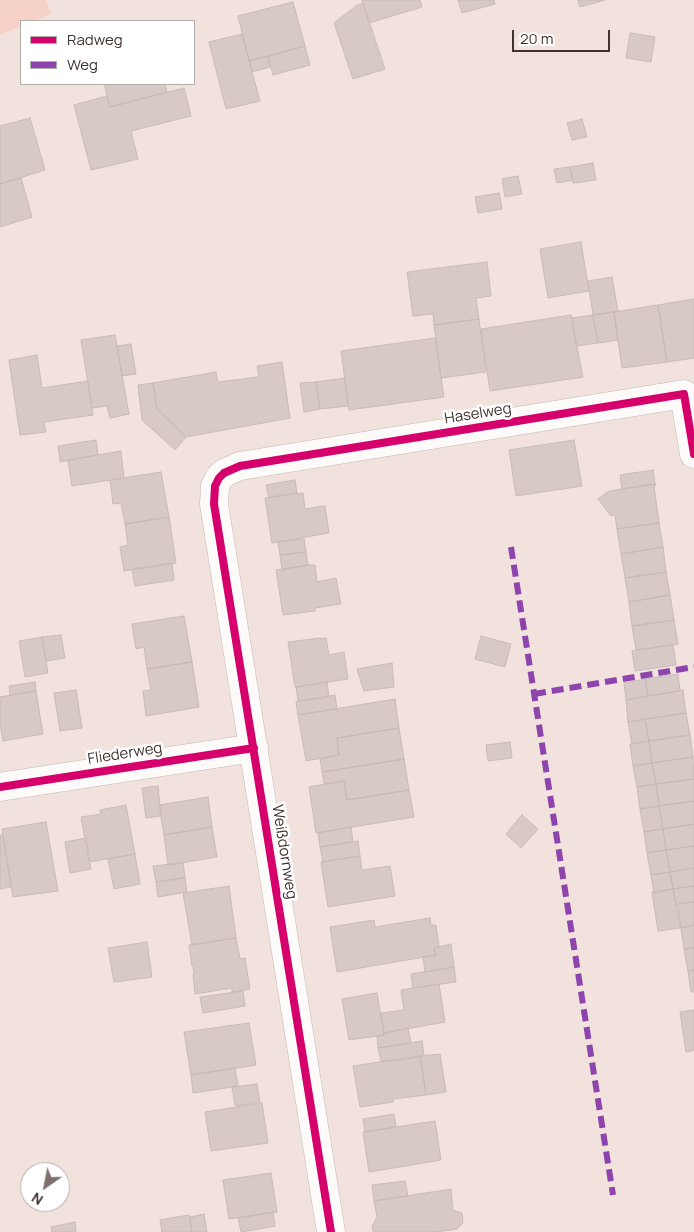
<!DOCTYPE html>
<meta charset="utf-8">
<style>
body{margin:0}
#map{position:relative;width:694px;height:1232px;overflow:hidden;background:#f2e2dd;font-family:Manrope,sans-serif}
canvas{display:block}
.legend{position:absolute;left:20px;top:20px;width:175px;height:65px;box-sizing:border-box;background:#fff;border:1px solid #b3adac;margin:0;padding:6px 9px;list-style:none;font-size:15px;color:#40322f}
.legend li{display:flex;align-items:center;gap:10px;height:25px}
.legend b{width:25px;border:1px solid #b3adac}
.north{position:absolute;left:20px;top:1162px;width:50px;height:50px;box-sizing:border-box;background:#fff;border:1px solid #b3adac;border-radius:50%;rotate:213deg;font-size:14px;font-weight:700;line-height:20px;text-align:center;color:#40322f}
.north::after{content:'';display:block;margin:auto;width:18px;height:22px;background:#7e706c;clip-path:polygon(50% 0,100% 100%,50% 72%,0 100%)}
.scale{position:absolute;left:512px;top:30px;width:98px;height:22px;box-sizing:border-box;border:2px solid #40322f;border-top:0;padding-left:6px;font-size:15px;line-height:18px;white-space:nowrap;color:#40322f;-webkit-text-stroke:4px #fff;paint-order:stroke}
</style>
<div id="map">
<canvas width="694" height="1232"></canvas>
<ul class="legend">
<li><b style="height:6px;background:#d6006c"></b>Radweg</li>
<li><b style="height:6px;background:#8e44ad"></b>Weg</li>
</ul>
<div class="north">N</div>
<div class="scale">20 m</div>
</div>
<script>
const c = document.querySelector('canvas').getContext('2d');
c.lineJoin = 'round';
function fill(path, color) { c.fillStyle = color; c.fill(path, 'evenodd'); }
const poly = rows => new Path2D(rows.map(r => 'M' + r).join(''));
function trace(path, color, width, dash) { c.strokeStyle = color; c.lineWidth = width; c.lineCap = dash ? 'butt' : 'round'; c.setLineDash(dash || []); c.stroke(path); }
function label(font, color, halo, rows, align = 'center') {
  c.font = font + ' Manrope,sans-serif'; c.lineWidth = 5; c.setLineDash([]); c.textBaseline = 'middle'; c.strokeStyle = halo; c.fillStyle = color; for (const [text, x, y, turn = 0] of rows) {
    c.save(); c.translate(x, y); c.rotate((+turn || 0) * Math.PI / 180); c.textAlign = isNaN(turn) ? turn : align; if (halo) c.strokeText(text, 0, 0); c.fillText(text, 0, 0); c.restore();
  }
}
fill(poly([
 [0,0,46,0,51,14,33,21,21,21,21,26,0,35]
]), '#f6d1c8');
const building = poly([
 [362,0,420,0,422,7,369,23,362,0],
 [458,0,494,0,495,4,462,13,458,0],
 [578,0,605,0,580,7,578,0],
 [293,2,305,46,249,61,238,16,293,2],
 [363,3,385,69,353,79,334,23,356,6,363,3],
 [630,33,655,37,651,62,626,58,630,33],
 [242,34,260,101,226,109,209,42,242,34],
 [305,46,310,65,273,75,268,56,305,46],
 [268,56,270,67,252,72,249,61,268,56],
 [104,84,165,84,167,92,110,107,104,84],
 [184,88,191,116,131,131,138,159,91,170,74,105,107,96,110,107,184,88],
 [30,118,45,170,0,184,0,126,30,118],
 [582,119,587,137,572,140,567,123,582,119],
 [593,163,596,180,573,183,570,167,593,163],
 [570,167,573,180,557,183,554,169,570,167],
 [518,176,522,194,505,197,502,179,518,176],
 [21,178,32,217,0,227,0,184,21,178],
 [499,193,502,209,478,213,475,197,499,193],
 [581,242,589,291,548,298,540,249,581,242],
 [487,262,491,296,476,298,479,319,434,325,433,314,413,316,407,272,487,262],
 [612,277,618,311,593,315,588,281,612,277],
 [694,299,694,358,667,362,658,305,694,299],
 [658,305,667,362,622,368,614,312,658,305],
 [614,312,618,340,598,343,593,315,614,312],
 [571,315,583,377,490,391,481,329,571,315],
 [593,315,598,343,576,346,572,318,593,315],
 [479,319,486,372,441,378,434,325,479,319],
 [115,335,129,414,110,418,107,406,92,408,81,340,115,335],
 [435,338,444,397,349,410,341,351,435,338],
 [131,344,136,374,122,376,117,346,131,344],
 [37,355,42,388,88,381,93,415,44,422,46,432,20,435,9,360,37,355],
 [282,362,290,418,186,437,157,409,153,383,216,372,218,382,259,377,257,366,282,362],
 [345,378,348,406,320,409,316,382,345,378],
 [316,382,320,409,304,412,300,383,316,382],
 [153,383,157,409,186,437,175,450,142,420,138,385,153,383],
 [96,440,98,455,60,462,58,446,96,440],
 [574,440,582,486,516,496,509,450,574,440],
 [121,451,124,478,72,486,68,460,121,451],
 [653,470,655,484,622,489,620,475,653,470],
 [161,472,169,517,125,524,121,503,113,504,110,480,161,472],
 [295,480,297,493,269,498,266,485,295,480],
 [655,484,656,486,654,486,659,523,617,529,615,515,611,516,598,499,609,491,655,484],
 [297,493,297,494,303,493,305,509,325,506,329,533,272,543,265,498,297,493],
 [169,517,176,563,124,571,120,547,128,545,125,524,169,517],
 [659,523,663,547,621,554,617,529,659,523],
 [304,539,306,552,280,555,278,542,304,539],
 [663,547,666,572,625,578,621,554,663,547],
 [306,552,308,565,282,570,280,555,306,552],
 [172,563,174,580,135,586,132,569,172,563],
 [308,565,315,565,317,582,336,578,341,604,315,608,315,611,283,615,276,570,308,565],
 [666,572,670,595,629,602,625,578,666,572],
 [670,595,674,620,632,626,629,602,670,595],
 [184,616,192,662,147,669,144,647,136,649,132,624,184,616],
 [674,620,678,644,636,650,632,626,674,620],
 [61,635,65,658,46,661,42,637,61,635],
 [481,636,511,644,505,667,475,659,481,636],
 [42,637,48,673,25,677,19,641,42,637],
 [320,638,320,639,326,638,329,655,344,652,348,679,295,687,288,642,320,638],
 [673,645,676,665,635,671,632,651,673,645],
 [192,662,199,707,146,716,143,691,151,690,147,669,192,662],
 [392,663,394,687,364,691,357,669,392,663],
 [678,674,680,691,648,696,645,679,678,674],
 [645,679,648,696,626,700,624,683,645,679],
 [35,682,36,691,10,695,9,686,35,682],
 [327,682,329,697,298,701,296,687,327,682],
 [76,690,82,728,60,731,54,693,76,690],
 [683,690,686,713,628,722,626,700,683,690],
 [36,691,43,734,3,741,0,724,0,697,36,691],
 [335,695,337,709,298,715,296,702,335,695],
 [395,699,399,728,337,738,339,755,306,761,298,715,395,699],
 [686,713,690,735,649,741,645,719,686,713],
 [645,719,649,741,632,744,628,722,645,719],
 [399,728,404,759,322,772,320,759,339,755,337,738,399,728],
 [690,735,693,757,652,763,649,741,690,735],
 [649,741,652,763,633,766,630,744,649,741],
 [510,742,512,758,488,761,486,745,510,742],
 [693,757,694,779,656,784,652,763,693,757],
 [404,759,409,790,347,800,344,781,324,784,322,772,404,759],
 [652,763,656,784,637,787,633,766,652,763],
 [694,779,694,801,659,806,656,784,694,779],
 [344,781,347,800,409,790,414,817,316,833,309,787,344,781],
 [656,784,659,806,640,809,637,787,656,784],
 [158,786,161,816,146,818,142,788,158,786],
 [208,797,212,827,164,835,159,805,208,797],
 [694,801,694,824,663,829,659,806,694,801],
 [126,805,135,854,89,862,81,817,101,814,100,810,126,805],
 [659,806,663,829,644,832,640,809,659,806],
 [522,815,538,829,521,848,506,834,522,815],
 [46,822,58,891,13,897,2,829,46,822],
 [694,824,694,846,666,850,663,829,694,824],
 [212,827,217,857,168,865,164,835,212,827],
 [349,827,351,827,353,842,320,847,318,833,349,827],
 [663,829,666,850,647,853,644,832,663,829],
 [0,835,3,835,11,887,0,889,0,835],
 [86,838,91,869,70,873,65,842,86,838],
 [358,841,360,856,323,862,320,847,358,841],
 [694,846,694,868,670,872,666,850,694,846],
 [666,850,670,872,651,875,647,853,666,850],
 [135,854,140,884,114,889,108,859,135,854],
 [360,856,362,870,390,866,395,896,328,907,321,862,360,856],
 [183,863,185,877,156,882,153,866,183,863],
 [694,868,694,886,673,889,670,872,694,868],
 [670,872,673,889,654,893,651,875,670,872],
 [185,878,187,892,158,897,156,882,185,878],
 [229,886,236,938,192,945,183,893,229,886],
 [694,886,694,902,678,904,676,906,673,889,694,886],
 [673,889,681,928,658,931,652,892,673,889],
 [694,902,694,925,681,928,678,904,694,902],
 [430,918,431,925,436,925,439,947,434,948,436,955,337,972,330,927,374,920,375,927,430,918],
 [694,925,694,948,684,949,681,928,694,925],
 [236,938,240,959,245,958,250,989,232,992,232,988,195,994,193,974,194,974,193,965,192,966,189,945,236,938],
 [147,942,152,977,114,982,108,948,147,942],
 [451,944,454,967,425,972,423,957,436,955,434,948,451,944],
 [694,948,694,970,688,971,684,949,694,948],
 [454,967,456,982,413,988,411,974,454,967],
 [694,970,694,992,691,992,688,971,694,970],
 [439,984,445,1022,384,1033,381,1013,404,1010,401,990,439,984],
 [243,991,245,1006,203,1013,200,997,243,991],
 [377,993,384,1035,349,1040,342,999,377,993],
 [694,1010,694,1050,686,1052,680,1012,694,1010],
 [249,1023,256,1065,191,1075,184,1032,249,1023],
 [408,1028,411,1043,378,1048,377,1036,384,1035,384,1033,408,1028],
 [422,1041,424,1056,387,1062,387,1060,381,1061,378,1048,422,1041],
 [440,1054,446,1092,426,1095,420,1056,440,1054],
 [420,1056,426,1095,393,1099,393,1102,360,1107,353,1066,420,1056],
 [235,1068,238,1086,193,1093,191,1075,235,1068],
 [257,1084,260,1102,235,1106,232,1087,257,1084],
 [262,1103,268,1143,211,1151,205,1112,262,1103],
 [394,1114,396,1127,365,1132,363,1119,394,1114],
 [435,1121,441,1160,369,1172,363,1132,435,1121],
 [271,1173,277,1212,229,1219,223,1180,271,1173],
 [405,1181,408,1196,374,1201,372,1185,405,1181],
 [451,1189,453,1210,462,1213,463,1223,457,1229,436,1232,373,1232,372,1226,377,1217,374,1201,451,1189],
 [273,1212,275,1226,241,1232,238,1218,273,1212],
 [204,1214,207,1232,192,1232,190,1217,204,1214],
 [189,1215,192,1232,162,1232,160,1220,189,1215],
 [75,1222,76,1232,52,1232,51,1227,75,1222]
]);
fill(building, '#d7c9c5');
trace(building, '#c8bab6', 1);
const street = poly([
 [0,787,254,748],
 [331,1232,214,504,215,486,219,478,224,473,240,466,684,394,694,454]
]);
trace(street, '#c4b7b3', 29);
trace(street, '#fdfbfa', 28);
trace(poly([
 [511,547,613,1195],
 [534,694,694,667]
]), '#8e44ad', 6, [12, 6]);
trace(poly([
 [0,787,254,748],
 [331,1232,214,504,215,486,219,478,224,473,240,466,684,394,694,454]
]), '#d6006c', 8);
label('15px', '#40322f', '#fff', [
 ["Haselweg",478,414,-9],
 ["Fliederweg",125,754,-9],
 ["Weißdornweg",284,852,81]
]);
</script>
